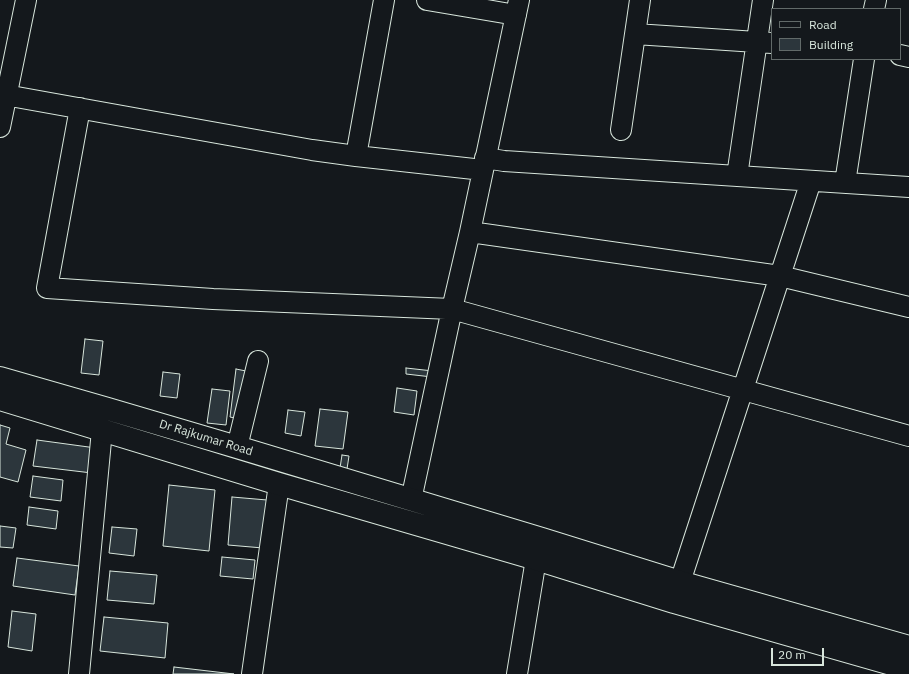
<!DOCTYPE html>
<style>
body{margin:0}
#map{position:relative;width:909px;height:674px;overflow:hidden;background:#14181c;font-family:"IBM Plex Sans",sans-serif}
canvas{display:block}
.legend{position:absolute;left:771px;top:8px;width:130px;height:52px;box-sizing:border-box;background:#14181c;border:1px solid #626a69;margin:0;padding:5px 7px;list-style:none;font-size:12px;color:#d8e6dc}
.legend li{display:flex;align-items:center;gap:8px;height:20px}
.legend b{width:20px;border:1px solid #626a69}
.scale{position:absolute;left:771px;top:648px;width:53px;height:18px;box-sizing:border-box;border:2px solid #d8e6dc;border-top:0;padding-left:5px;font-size:12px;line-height:14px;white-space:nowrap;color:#d8e6dc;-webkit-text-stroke:3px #14181c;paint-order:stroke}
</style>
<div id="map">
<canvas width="909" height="674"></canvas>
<ul class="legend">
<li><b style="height:5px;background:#14181c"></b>Road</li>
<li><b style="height:11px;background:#2c363c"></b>Building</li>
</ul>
<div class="scale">20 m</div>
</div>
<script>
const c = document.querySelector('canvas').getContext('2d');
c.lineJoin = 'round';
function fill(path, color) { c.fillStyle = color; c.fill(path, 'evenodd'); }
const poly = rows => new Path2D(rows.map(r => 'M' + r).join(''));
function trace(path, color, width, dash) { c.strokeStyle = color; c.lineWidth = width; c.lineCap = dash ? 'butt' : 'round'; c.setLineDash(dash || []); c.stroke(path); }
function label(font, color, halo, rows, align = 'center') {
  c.font = font + ' "IBM Plex Sans",sans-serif'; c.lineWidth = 3; c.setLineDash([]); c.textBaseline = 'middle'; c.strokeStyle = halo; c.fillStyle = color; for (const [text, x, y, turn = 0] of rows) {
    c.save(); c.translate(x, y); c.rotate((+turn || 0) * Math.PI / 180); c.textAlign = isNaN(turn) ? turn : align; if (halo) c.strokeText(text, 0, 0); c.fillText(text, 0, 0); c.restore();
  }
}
const building = poly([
 [85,339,103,341,99,375,81,373,85,339],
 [406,368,433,371,432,377,406,374,406,368],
 [236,369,246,371,239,419,230,417,236,369],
 [163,372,180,374,177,398,160,396,163,372],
 [397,388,417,391,414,415,394,412,397,388],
 [212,389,230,391,226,425,207,423,212,389],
 [320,409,348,412,343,449,315,446,320,409],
 [288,410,305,412,301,436,285,433,288,410],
 [0,425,10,428,6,444,26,450,18,482,0,477,0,425],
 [37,440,96,448,92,473,33,466,37,440],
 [342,455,349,456,347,469,340,468,342,455],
 [33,476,63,480,61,501,30,497,33,476],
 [169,485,215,490,209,551,163,546,169,485],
 [232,497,267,500,263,548,228,545,232,497],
 [29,507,58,511,56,529,27,525,29,507],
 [0,526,16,528,13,548,0,547,0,526],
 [112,527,137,529,134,556,109,553,112,527],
 [222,557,255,560,253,579,220,576,222,557],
 [17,558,79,566,75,595,13,586,17,558],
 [110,571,157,575,154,604,107,600,110,571],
 [12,611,36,614,32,651,8,647,12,611],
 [104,617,168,623,165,658,100,651,104,617],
 [174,667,234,674,173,674,174,667]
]);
fill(building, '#2c363c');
trace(building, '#d8e6dc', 1);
const minor = poly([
 [427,0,516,15],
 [874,9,876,0],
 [635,34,772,43],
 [900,55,909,57],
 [0,94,312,150,356,156,483,170],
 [80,108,47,288,213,299,452,309,909,436],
 [0,127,26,0],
 [621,130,640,0],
 [356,156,384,0],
 [485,158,504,161,909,187],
 [737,176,763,0],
 [845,183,864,59],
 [470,232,780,276,909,307],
 [237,447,258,361],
 [411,500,452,309,470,232,519,0],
 [680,582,811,181],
 [79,674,102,430],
 [252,674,279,484],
 [517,674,536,559]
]);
const highway = poly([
 [0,378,108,409,237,447,542,539,680,582,909,647],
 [0,399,279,484,536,559,674,602,909,669]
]);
trace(minor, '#d8e6dc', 22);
trace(highway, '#d8e6dc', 24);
trace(minor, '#14181c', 20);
trace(highway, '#14181c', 22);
label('12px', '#d8e6dc', '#14181c', [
 ["Dr Rajkumar Road",206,438,17]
]);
</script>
